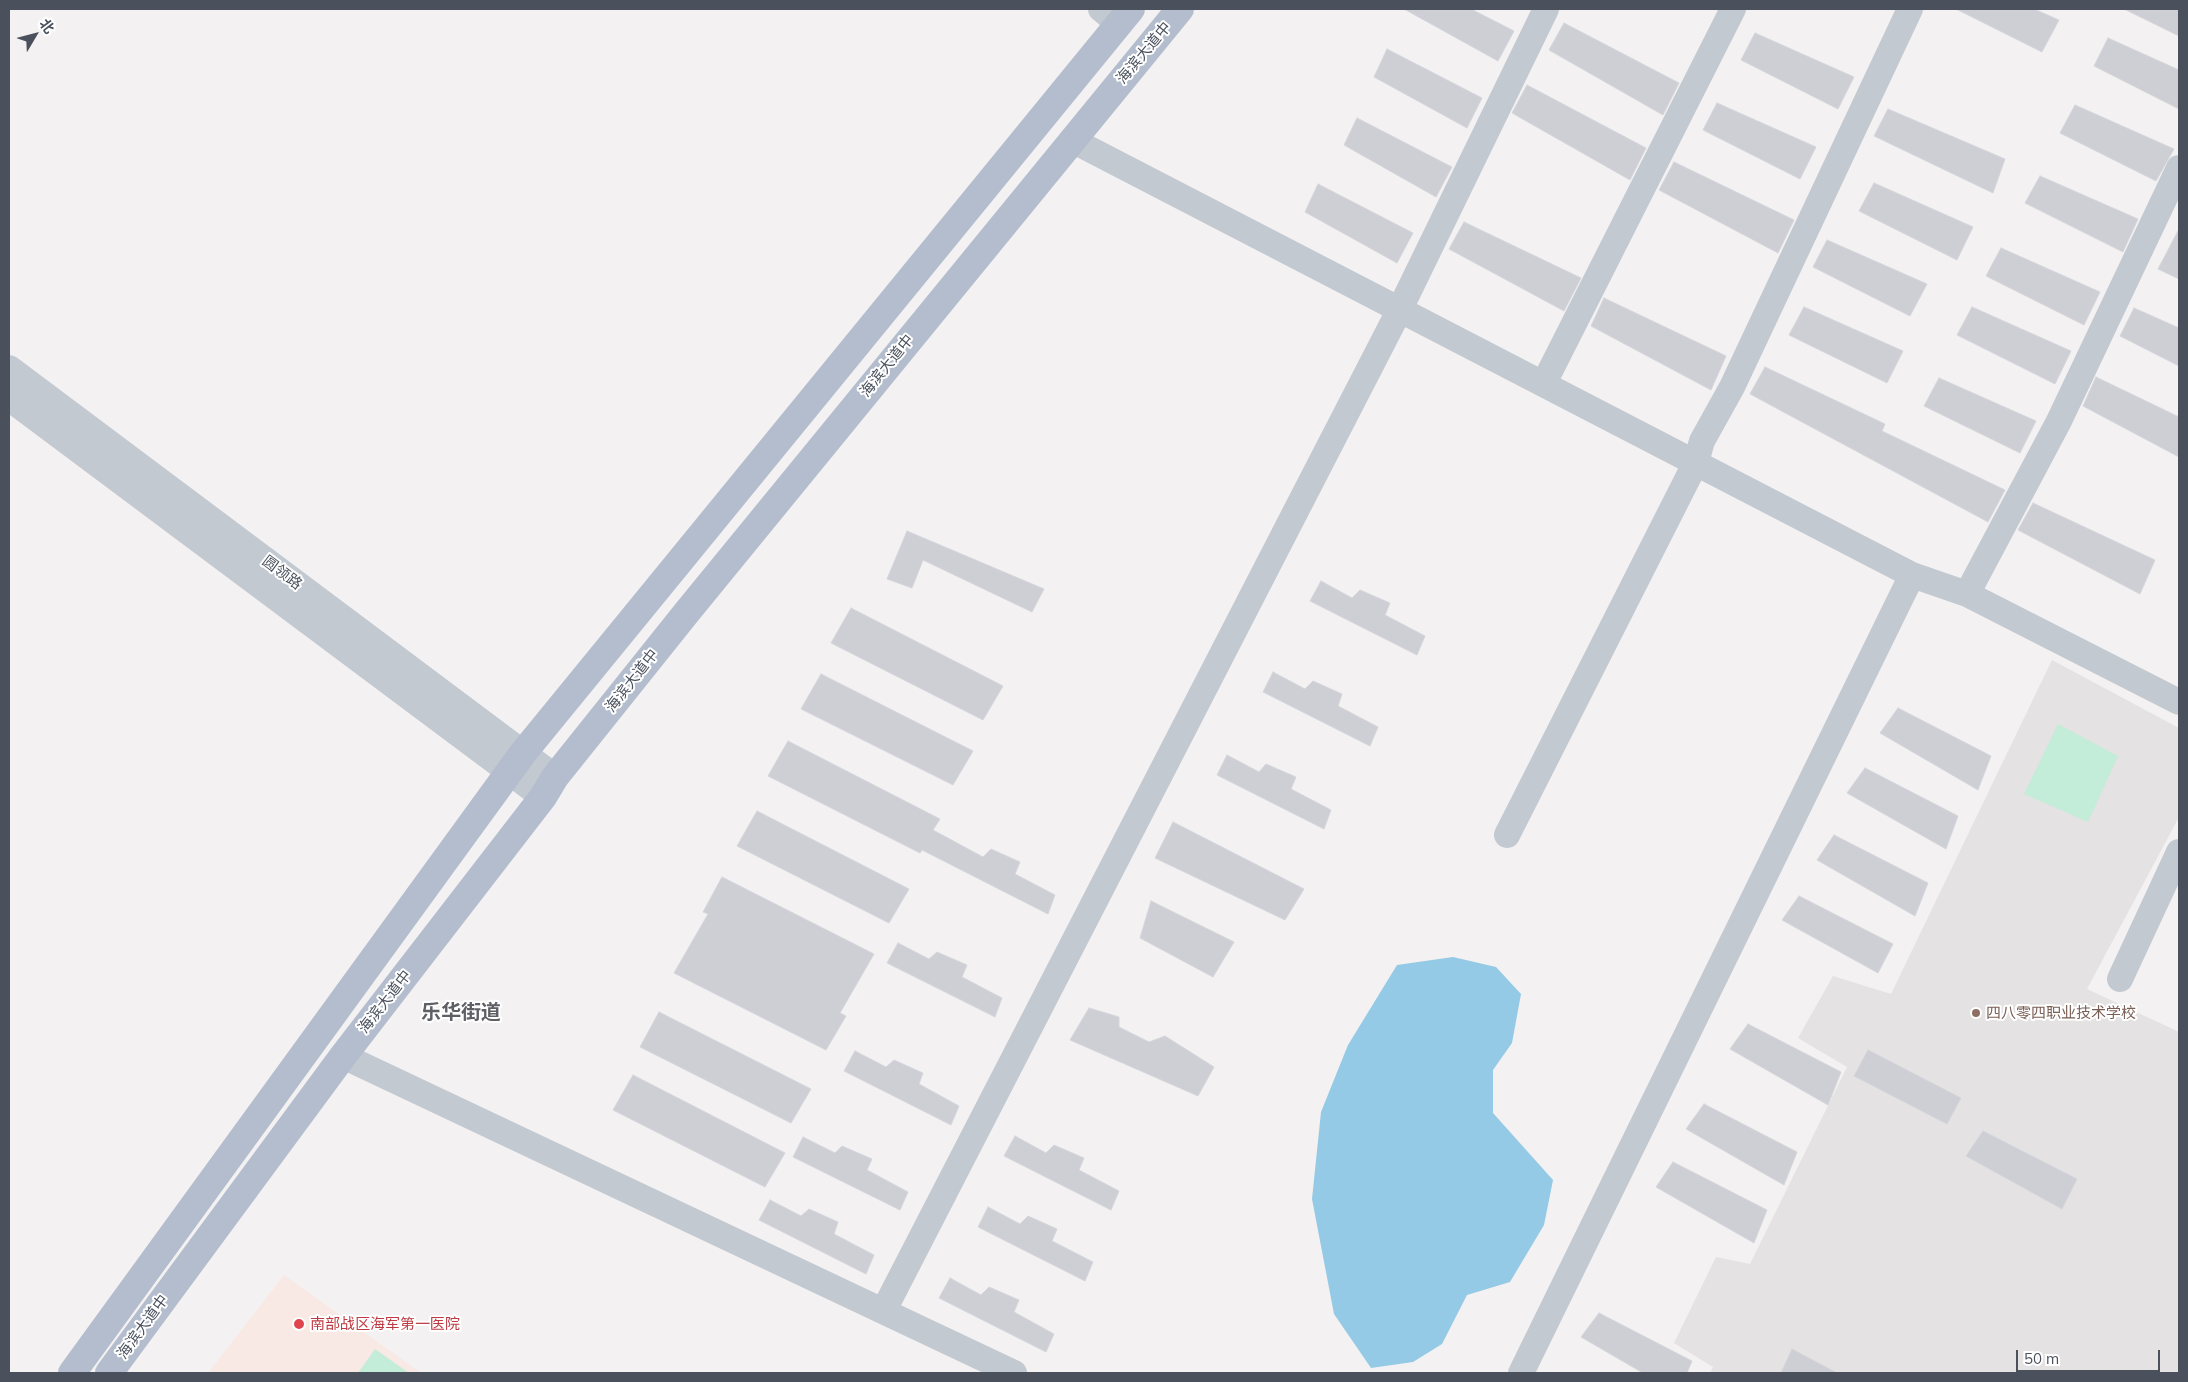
<!DOCTYPE html>
<meta charset="utf-8">
<style>
body{margin:0}
#map{position:relative;width:2188px;height:1382px;overflow:hidden;background:#f3f1f1;font-family:Mulish,"Noto Sans SC",sans-serif}
canvas{display:block}
.frame{position:absolute;inset:0;border:10px solid #4a515d;pointer-events:none}
.north{position:absolute;left:10px;top:10px;width:50px;height:50px;-webkit-text-stroke:4px #fff;paint-order:stroke;rotate:53deg;font-size:14px;font-weight:700;line-height:20px;text-align:center;color:#4a515d}
.north::after{content:'';display:block;margin:auto;width:18px;height:22px;background:#4a515d;clip-path:polygon(50% 0,100% 100%,50% 72%,0 100%)}
.scale{position:absolute;left:2016px;top:1350px;width:144px;height:22px;box-sizing:border-box;border:2px solid #4a515d;border-top:0;padding-left:6px;font-size:15px;line-height:18px;white-space:nowrap;color:#4a515d;-webkit-text-stroke:4px #fff;paint-order:stroke}
</style>
<div id="map">
<canvas width="2188" height="1382"></canvas>
<div class="frame"></div>
<div class="north">北</div>
<div class="scale">50 m</div>
</div>
<script>
const c = document.querySelector('canvas').getContext('2d');
c.lineJoin = 'round';
function fill(path, color) { c.fillStyle = color; c.fill(path, 'evenodd'); }
const poly = rows => new Path2D(rows.map(r => 'M' + r).join(''));
function trace(path, color, width, dash) { c.strokeStyle = color; c.lineWidth = width; c.lineCap = dash ? 'butt' : 'round'; c.setLineDash(dash || []); c.stroke(path); }
function label(font, color, halo, rows, align = 'center') {
  c.font = font + ' Mulish,"Noto Sans SC",sans-serif'; c.lineWidth = 4; c.setLineDash([]); c.textBaseline = 'middle'; c.strokeStyle = halo; c.fillStyle = color; for (const [text, x, y, turn = 0] of rows) {
    c.save(); c.translate(x, y); c.rotate((+turn || 0) * Math.PI / 180); c.textAlign = isNaN(turn) ? turn : align; if (halo) c.strokeText(text, 0, 0); c.fillText(text, 0, 0); c.restore();
  }
}
fill(poly([
 [2052,660,2179,728,2179,817,2087,989,2179,1032,2179,1373,1710,1373,1713,1367,1674,1343,1716,1257,1750,1264,1847,1067,1798,1038,1833,976,1891,994]
]), '#e4e2e2');
fill(poly([
 [284,1275,421,1373,208,1373]
]), '#f9e9e4');
fill(poly([
 [2058,724,2118,756,2088,822,2024,794],
 [375,1349,409,1373,358,1373]
]), '#c3ecd9');
fill(poly([
 [1453,957,1496,967,1521,994,1512,1043,1493,1070,1493,1113,1553,1180,1544,1225,1510,1282,1467,1295,1442,1344,1413,1362,1371,1368,1334,1314,1312,1199,1321,1112,1348,1045,1397,965]
]), '#94cae6');
const building = poly([
 [1404,9,1471,9,1514,31,1498,61,1404,9],
 [1956,9,2034,9,2059,20,2042,52,1956,9],
 [2124,9,2179,9,2179,36,2124,9],
 [1564,23,1679,83,1663,115,1549,50,1564,23],
 [1755,33,1854,77,1838,109,1741,60,1755,33],
 [2108,38,2179,70,2179,109,2094,66,2108,38],
 [1387,49,1482,98,1467,128,1374,77,1387,49],
 [1527,85,1646,148,1630,180,1512,113,1527,85],
 [1717,103,1816,147,1800,179,1703,130,1717,103],
 [2075,105,2174,149,2156,181,2060,133,2075,105],
 [1888,109,2005,159,1993,193,1874,136,1888,109],
 [1357,118,1452,167,1436,197,1344,145,1357,118],
 [1674,162,1794,220,1778,253,1659,190,1674,162],
 [2040,176,2138,219,2123,252,2025,203,2040,176],
 [1874,183,1973,227,1957,260,1859,211,1874,183],
 [1318,184,1413,233,1397,263,1305,212,1318,184],
 [1464,222,1581,278,1564,311,1449,249,1464,222],
 [2179,229,2179,279,2158,269,2179,229],
 [1827,240,1927,284,1910,316,1813,267,1827,240],
 [2001,248,2100,292,2084,325,1986,276,2001,248],
 [1604,298,1726,356,1711,390,1591,326,1604,298],
 [1804,307,1903,351,1887,383,1789,335,1804,307],
 [1972,307,2071,351,2055,384,1957,335,1972,307],
 [2134,308,2179,328,2179,366,2120,336,2134,308],
 [1765,367,1885,424,1882,431,2005,490,1988,522,1750,394,1765,367],
 [2096,377,2179,417,2179,457,2083,406,2096,377],
 [1939,378,2036,421,2020,453,1924,406,1939,378],
 [2033,503,2155,560,2140,594,2018,530,2033,503],
 [907,531,1044,589,1032,612,923,560,912,588,887,579,907,531],
 [1321,581,1352,598,1360,590,1390,603,1385,615,1425,636,1417,655,1310,601,1321,581],
 [851,608,1003,686,983,720,831,643,851,608],
 [1273,672,1305,689,1313,681,1342,694,1338,706,1378,727,1370,746,1263,692,1273,672],
 [821,674,973,751,953,785,801,709,821,674],
 [1898,708,1991,756,1978,790,1880,733,1898,708],
 [788,741,940,819,933,830,983,857,991,849,1020,862,1015,874,1055,895,1048,914,922,850,920,853,768,776,788,741],
 [1227,755,1259,772,1266,764,1296,777,1291,789,1331,810,1324,829,1217,775,1227,755],
 [1865,768,1958,816,1946,849,1847,793,1865,768],
 [757,811,909,889,889,923,737,846,757,811],
 [1173,822,1304,889,1285,920,1155,858,1173,822],
 [1834,835,1928,883,1915,916,1817,860,1834,835],
 [722,877,874,954,840,1013,846,1016,826,1050,674,973,708,914,703,912,722,877],
 [1799,896,1893,944,1878,973,1782,920,1799,896],
 [1151,901,1234,942,1213,977,1140,938,1151,901],
 [898,943,929,959,937,952,967,965,962,977,1002,998,995,1017,887,963,898,943],
 [1089,1008,1119,1017,1119,1027,1149,1042,1165,1036,1214,1067,1198,1096,1070,1040,1089,1008],
 [659,1012,811,1089,791,1123,640,1047,659,1012],
 [1748,1024,1841,1072,1828,1105,1730,1049,1748,1024],
 [1868,1050,1961,1098,1947,1124,1854,1076,1868,1050],
 [855,1051,886,1067,894,1060,923,1073,919,1084,959,1106,951,1125,844,1071,855,1051],
 [633,1075,785,1153,765,1187,613,1110,633,1075],
 [1704,1104,1797,1152,1784,1185,1686,1129,1704,1104],
 [1983,1131,2077,1179,2062,1209,1966,1156,1983,1131],
 [1015,1136,1046,1153,1054,1145,1084,1158,1079,1170,1119,1191,1111,1210,1004,1156,1015,1136],
 [803,1137,835,1153,842,1146,872,1159,867,1170,908,1192,900,1210,793,1157,803,1137],
 [1673,1162,1767,1210,1754,1243,1656,1187,1673,1162],
 [770,1200,801,1216,809,1209,838,1222,834,1234,874,1255,866,1274,759,1220,770,1200],
 [988,1207,1020,1224,1028,1216,1057,1229,1052,1241,1093,1262,1085,1281,978,1227,988,1207],
 [950,1278,981,1295,989,1287,1019,1300,1014,1312,1054,1334,1046,1352,939,1298,950,1278],
 [1599,1313,1692,1361,1687,1373,1643,1373,1581,1337,1599,1313],
 [1792,1349,1837,1373,1781,1373,1792,1349]
]);
fill(building, '#cecfd5');
trace(building, '#d5d6db', 1);
trace(poly([
 [1101,9,1119,24],
 [1072,140,1912,575,1967,594,2179,702],
 [9,368,555,777],
 [1544,383,1733,9],
 [9,398,543,797],
 [1967,594,2059,421,2179,168],
 [1507,835,1696,462,1702,441,1732,387,1910,9],
 [2120,979,2179,852],
 [343,1056,1014,1373],
 [884,1310,1400,309,1546,9],
 [1521,1373,1912,575]
]), '#c3c9d1', 26);
trace(poly([
 [72,1373,523,753,1131,9],
 [109,1373,343,1056,543,797,555,777,687,612,1180,9]
]), '#b3bdcd', 28);
for (const [x, y, r, color] of [
 [1976,1013,5,"#8d6e63"],
 [299,1324,6,"#e0444e"]
]) { const dot = new Path2D(); dot.arc(x, y, r, 0, 2 * Math.PI); c.fillStyle = color; c.fill(dot); trace(dot, '#fff', 2); }
label('15px', '#4a515d', '#fff', [
 ["海滨大道中",1144,53,-50],
 ["海滨大道中",887,366,-51],
 ["圆领路",282,573,37],
 ["海滨大道中",632,681,-52],
 ["海滨大道中",385,1002,-52],
 ["海滨大道中",143,1327,-54]
]);
label('15px', '#785e54', '#fff', [
 ["四八零四职业技术学校",1986,1013]
], 'left');
label('15px', '#be3a42', '#fff', [
 ["南部战区海军第一医院",310,1324]
], 'left');
label('bold 20px', '#5e6065', '#fff', [
 ["乐华街道",461,1013]
]);
</script>
